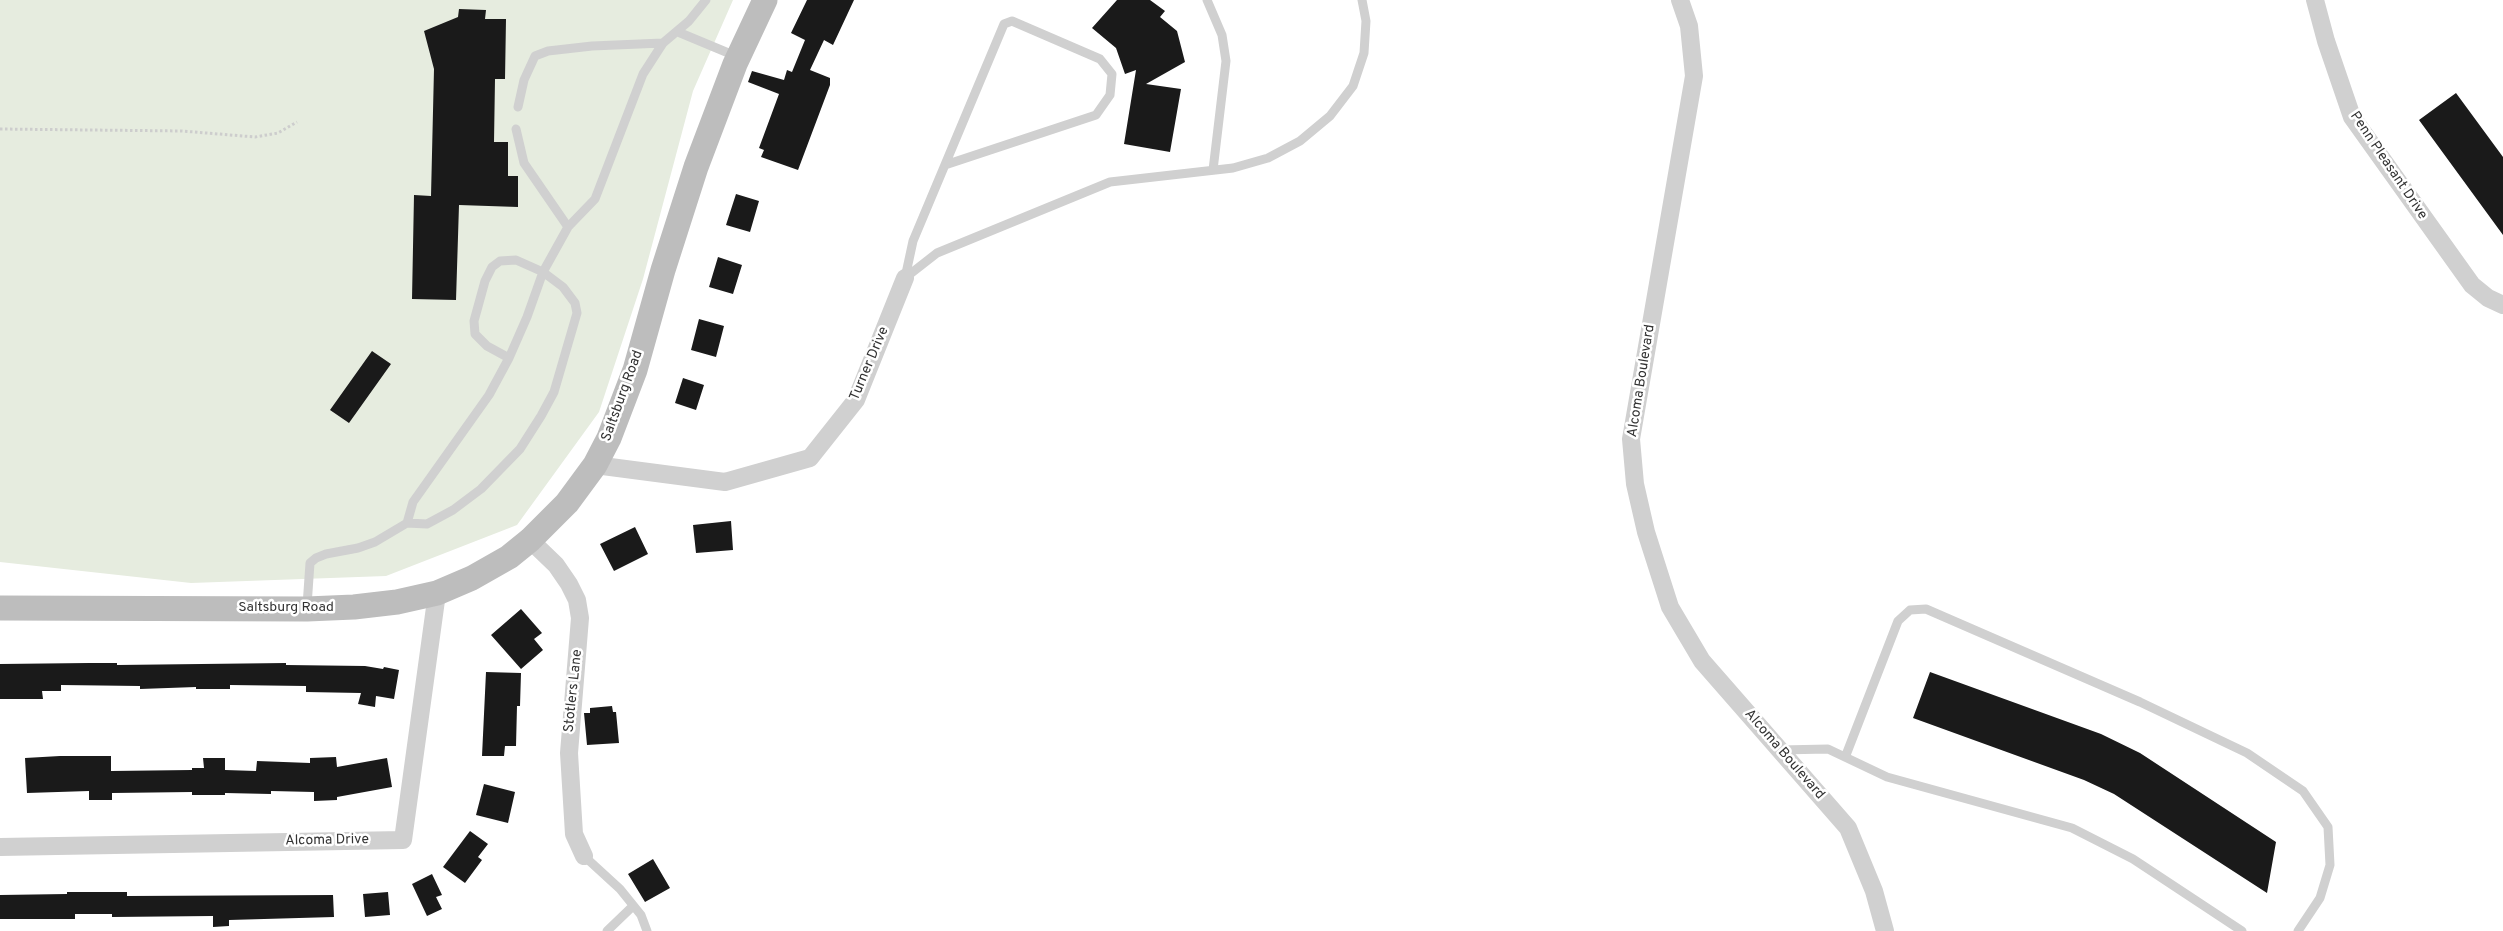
<!DOCTYPE html>
<style>
body{margin:0}
canvas{display:block;background:#fff}
</style>
<canvas width="2503" height="931"></canvas>
<script>
const c = document.querySelector('canvas').getContext('2d');
c.lineJoin = 'round';
function fill(path, color) { c.fillStyle = color; c.fill(path, 'evenodd'); }
const poly = rows => new Path2D(rows.map(r => 'M' + r).join(''));
function trace(path, color, width, dash) { c.strokeStyle = color; c.lineWidth = width; c.lineCap = dash ? 'butt' : 'round'; c.setLineDash(dash || []); c.stroke(path); }
function label(font, color, halo, rows, align = 'center') {
  c.font = font + ' Overpass,sans-serif'; c.lineWidth = 5; c.setLineDash([]); c.textBaseline = 'middle'; c.strokeStyle = halo; c.fillStyle = color; for (const [text, x, y, turn = 0] of rows) {
    c.save(); c.translate(x, y); c.rotate((+turn || 0) * Math.PI / 180); c.textAlign = isNaN(turn) ? turn : align; if (halo) c.strokeText(text, 0, 0); c.fillText(text, 0, 0); c.restore();
  }
}
fill(poly([
 [0,0,733,0,693,91,643,279,599,412,517,525,386,576,191,583,0,562]
]), '#e6ecdf');
fill(poly([
 [807,0,854,0,833,45,824,40,810,70,830,78,830,85,798,170,761,157,764,150,759,148,779,94,748,82,752,71,784,80,787,70,792,72,805,40,791,33],
 [1117,0,1150,0,1165,11,1160,17,1177,31,1185,62,1146,84,1181,89,1170,152,1124,144,1136,70,1125,74,1116,48,1092,28],
 [459,9,486,10,485,19,506,19,505,79,495,79,494,142,508,142,508,176,518,176,518,207,459,205,456,300,412,299,414,195,431,196,434,69,424,31,458,17],
 [2456,93,2503,157,2503,235,2419,120],
 [736,194,759,201,750,232,726,225],
 [718,257,742,265,733,294,709,287],
 [699,319,724,326,716,357,691,350],
 [372,351,391,364,349,423,330,410],
 [683,378,704,385,696,410,675,403],
 [731,521,733,550,696,553,693,525],
 [635,527,648,554,614,571,600,544],
 [521,609,542,633,534,639,543,650,521,669,491,635],
 [89,663,117,663,117,665,286,663,286,665,365,666,383,669,384,667,399,670,394,699,376,696,375,707,358,704,361,693,306,692,306,686,230,685,230,689,196,689,196,687,140,689,140,686,61,685,61,691,42,691,43,699,0,699,0,664],
 [486,672,521,673,520,706,517,706,516,746,505,746,504,756,482,756],
 [1930,672,2101,734,2140,753,2276,842,2267,893,2114,794,2084,780,1913,718],
 [612,706,613,712,616,712,619,743,587,745,584,713,590,713,590,708],
 [60,756,111,756,111,771,192,770,192,768,204,768,203,758,225,758,225,770,256,771,257,761,310,763,310,758,336,757,337,767,387,758,392,787,337,797,337,800,314,801,314,792,271,791,271,794,225,793,225,795,192,795,192,792,112,793,112,800,89,800,89,791,27,793,25,758],
 [484,784,515,792,508,823,476,815],
 [470,831,488,844,478,857,482,860,465,883,443,867],
 [653,859,670,888,645,902,628,874],
 [432,874,442,895,436,897,442,909,427,916,412,884],
 [67,892,127,892,127,896,333,895,334,917,229,920,229,926,213,927,213,916,112,917,112,914,75,914,75,919,0,919,0,895,67,894],
 [388,892,390,915,365,917,363,894]
]), '#1a1a1a');
trace(poly([
 [0,129,182,131,255,137,278,133,297,122]
]), '#cdcdcd', 3, [2.5, 2.5]);
trace(poly([
 [1207,0,1222,35,1226,61,1213,170],
 [678,32,738,57],
 [518,107,524,80,535,56,548,51,592,46,663,43],
 [516,129,524,163,568,227],
 [905,278,913,241,1004,24,1012,21,1100,59,1112,74,1110,95,1096,115,945,165],
 [905,278,937,253,1110,182,1233,168,1268,158,1300,141,1330,116,1353,86,1364,53,1366,21,1362,0],
 [509,358,489,395,413,502,407,523,427,524,453,510,481,489,520,449,541,416,554,392,577,313,575,303,563,287,543,272,516,260,500,261,492,267,485,281,474,321,475,334,487,346,509,358,527,317,543,272,568,227,595,199,643,74,663,43,689,21,706,0],
 [307,606,310,563,316,558,326,554,358,548,375,542,407,523],
 [1780,750,1828,749,1887,777,2072,828,2133,859,2242,931],
 [1846,755,1898,621,1910,610,1926,609,2140,702,2247,753,2303,791,2328,827,2330,865,2320,898,2298,931],
 [584,856,620,889,641,915,647,931],
 [607,931,633,906]
]), '#d0d0d0', 9);
trace(poly([
 [1680,0,1689,26,1694,76,1631,439,1635,484,1646,532,1670,607,1702,661,1848,828,1874,891,1885,931],
 [2315,0,2326,41,2352,117,2472,285,2488,298,2503,305],
 [595,465,725,482,810,458,856,400,905,278],
 [530,540,556,565,569,584,577,600,580,618,569,753,574,834,584,856],
 [0,847,403,840,437,593]
]), '#d0d0d0', 18);
trace(poly([
 [0,608,307,609,354,607,397,602,437,593,472,578,509,557,530,540,567,503,595,465,609,438,635,370,663,270,696,167,735,64,765,0]
]), '#bdbdbd', 25);
label('14px', '#333', '#fff', [
 ["Penn Pleasant Drive",2388,166,56],
 ["Turner Drive",870,364,-67],
 ["Alcoma Boulevard",1642,381,-81],
 ["Saltsburg Road",623,396,-70],
 ["Saltsburg Road",286,608],
 ["Stotlers Lane",574,691,-84],
 ["Alcoma Boulevard",1784,755,49],
 ["Alcoma Drive",327,841,-1]
]);
</script>
